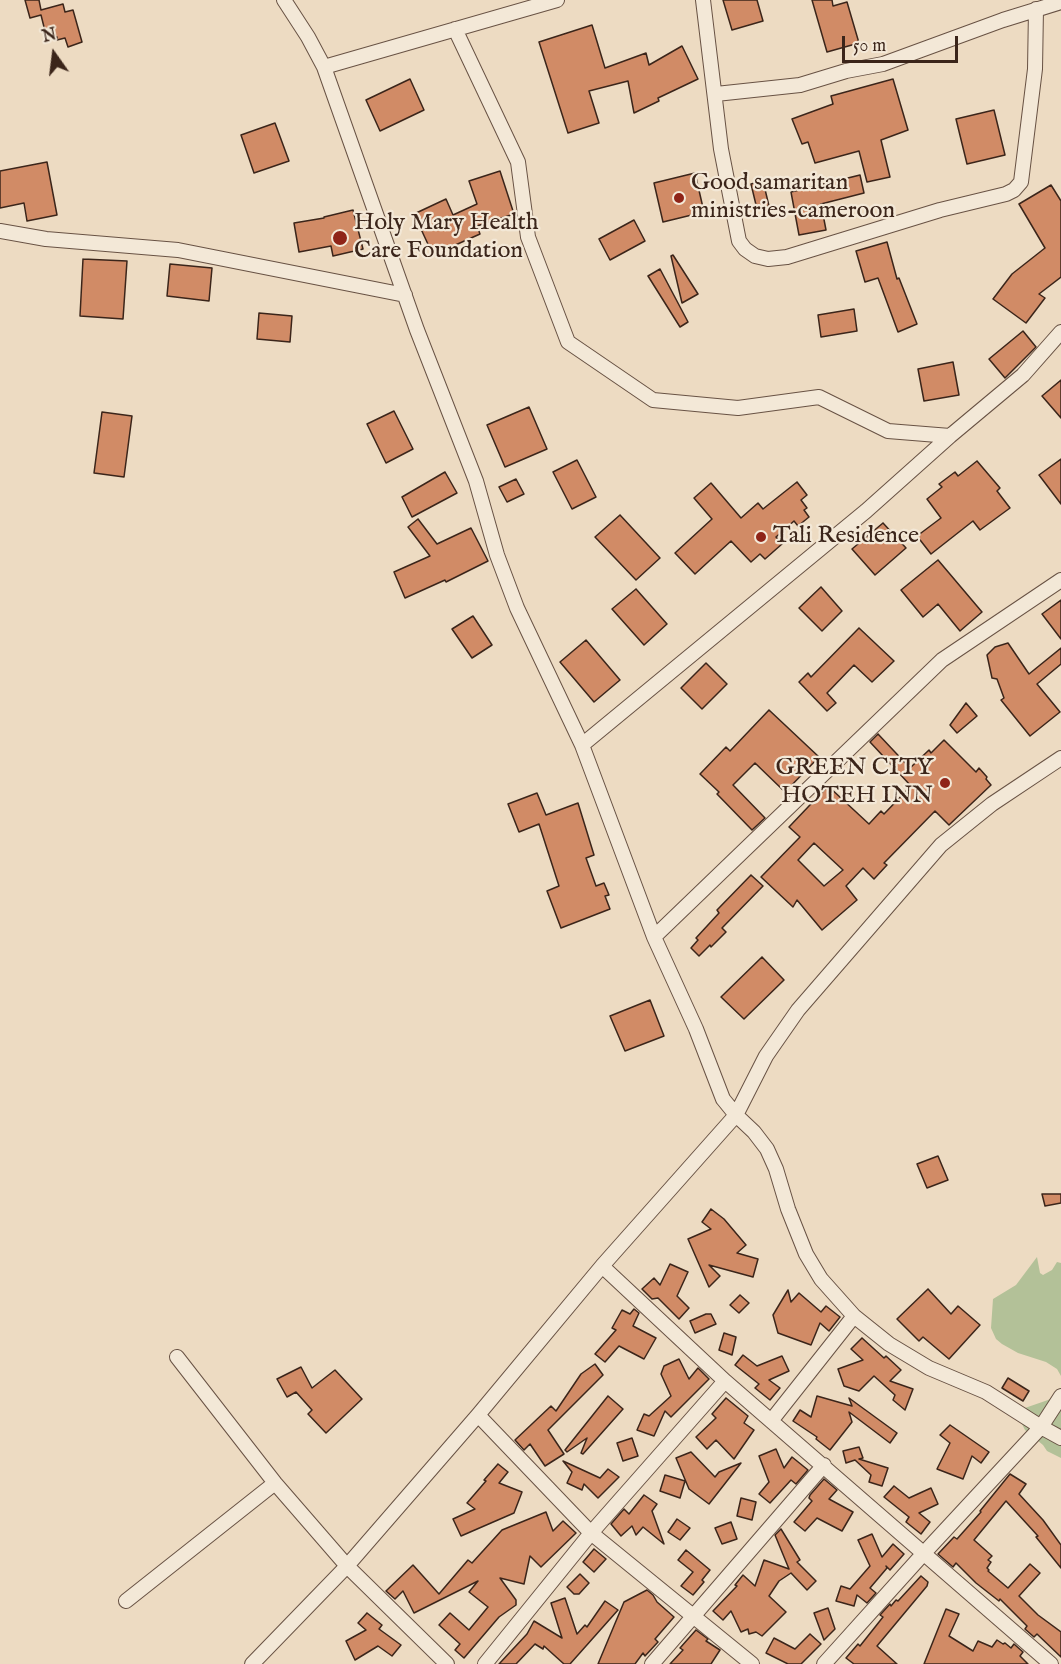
<!DOCTYPE html>
<style>
body{margin:0}
#map{position:relative;width:1061px;height:1664px;overflow:hidden;background:#eddbc2;font-family:"IM FELL English",serif}
canvas{display:block}
.north{position:absolute;left:24px;top:24px;width:60px;height:60px;-webkit-text-stroke:4px #f3e8d7;paint-order:stroke;rotate:346deg;font-size:16px;font-weight:700;line-height:24px;text-align:center;color:#3b251a}
.north::after{content:'';display:block;margin:auto;width:21px;height:27px;background:#3b251a;clip-path:polygon(50% 0,100% 100%,50% 72%,0 100%)}
.scale{position:absolute;left:842px;top:36px;width:116px;height:27px;box-sizing:border-box;border:3px solid #3b251a;border-top:0;padding-left:8px;font-size:18px;line-height:21px;white-space:nowrap;color:#3b251a;-webkit-text-stroke:4px #f3e8d7;paint-order:stroke}
</style>
<div id="map">
<canvas width="1061" height="1664"></canvas>
<div class="north">N</div>
<div class="scale">50 m</div>
</div>
<script>
const c = document.querySelector('canvas').getContext('2d');
c.lineJoin = 'round';
function fill(path, color) { c.fillStyle = color; c.fill(path, 'evenodd'); }
const poly = rows => new Path2D(rows.map(r => 'M' + r).join(''));
function trace(path, color, width, dash) { c.strokeStyle = color; c.lineWidth = width; c.lineCap = dash ? 'butt' : 'round'; c.setLineDash(dash || []); c.stroke(path); }
function label(font, color, halo, rows, align = 'center') {
  c.font = font + ' "IM FELL English",serif'; c.lineWidth = 4.5; c.setLineDash([]); c.textBaseline = 'middle'; c.strokeStyle = halo; c.fillStyle = color; for (const [text, x, y, turn = 0] of rows) {
    c.save(); c.translate(x, y); c.rotate((+turn || 0) * Math.PI / 180); c.textAlign = isNaN(turn) ? turn : align; if (halo) c.strokeText(text, 0, 0); c.fillText(text, 0, 0); c.restore();
  }
}
fill(poly([
 [1037,1257,1040,1273,1043,1275,1052,1270,1057,1262,1061,1263,1061,1376,1057,1369,1046,1362,1018,1353,1002,1344,996,1339,991,1328,993,1299,1016,1285],
 [1061,1392,1061,1458,1047,1451,1043,1445,1025,1430,1021,1422,1022,1409,1048,1400]
]), '#b3c198');
const building = poly([
 [25,0,39,0,41,10,63,4,65,12,73,10,82,42,68,47,65,38,57,40,57,37,51,38,50,34,46,35,41,15,30,18,25,0],
 [723,0,757,0,763,21,732,30,723,0],
 [812,0,832,0,833,6,847,2,859,43,827,52,812,0],
 [592,25,605,68,646,53,649,65,682,46,698,79,658,98,659,101,634,113,628,81,589,91,599,123,568,133,539,42,592,25],
 [410,79,424,110,380,131,366,100,410,79],
 [893,79,908,130,881,140,890,177,867,182,859,151,815,163,808,142,802,144,792,119,833,104,831,96,893,79],
 [994,110,1005,155,967,164,956,119,994,110],
 [275,123,289,161,254,173,241,135,275,123],
 [47,162,57,215,27,221,24,203,0,208,0,171,47,162],
 [500,171,514,214,477,226,480,234,433,255,414,214,446,199,453,215,477,204,469,181,500,171],
 [695,173,704,212,663,222,654,183,695,173],
 [860,175,864,193,821,204,826,230,799,235,791,192,860,175],
 [763,181,769,206,757,209,751,184,763,181],
 [1051,185,1061,201,1061,277,1039,294,1045,298,1026,323,993,299,1012,274,1045,248,1019,204,1051,185],
 [353,210,363,249,333,256,331,246,299,252,294,223,324,218,324,217,353,210],
 [634,220,645,241,610,260,599,239,634,220],
 [887,242,897,279,899,278,917,324,898,332,878,278,865,282,856,251,887,242],
 [673,255,698,294,682,303,671,256,673,255],
 [83,259,127,261,123,319,80,316,83,259],
 [170,264,212,268,209,301,167,296,170,264],
 [660,269,688,322,680,327,648,276,660,269],
 [854,309,857,331,821,337,818,315,854,309],
 [259,313,292,316,290,342,257,339,259,313],
 [1023,331,1036,347,1005,378,989,359,1023,331],
 [953,362,959,395,924,401,918,369,953,362],
 [1061,380,1061,418,1042,396,1061,380],
 [529,407,547,449,505,467,487,425,529,407],
 [394,411,413,449,386,463,367,424,394,411],
 [102,412,132,416,124,477,94,473,102,412],
 [1061,459,1061,504,1039,475,1061,459],
 [577,460,596,497,572,509,553,472,577,460],
 [977,461,1000,488,997,491,1010,508,980,530,973,521,931,554,917,536,941,518,927,499,942,487,939,484,955,472,958,476,977,461],
 [445,472,457,493,412,517,402,497,445,472],
 [516,479,524,494,507,502,499,487,516,479],
 [797,482,807,495,801,500,807,508,804,510,809,517,798,526,794,521,776,537,782,544,765,559,760,554,751,562,731,541,695,574,675,553,712,519,694,498,711,483,741,518,758,503,763,509,797,482],
 [620,515,660,558,636,580,595,537,620,515],
 [418,519,437,544,471,528,488,561,446,582,445,580,405,598,394,572,430,556,408,527,418,519],
 [883,523,906,548,875,575,852,549,883,523],
 [938,560,982,612,960,631,938,604,923,617,901,590,938,560],
 [821,587,842,611,822,631,799,608,821,587],
 [636,589,667,624,644,645,612,609,636,589],
 [1061,600,1061,639,1042,614,1061,600],
 [473,616,492,645,472,658,452,629,473,616],
 [859,628,894,661,872,682,854,665,827,693,836,703,827,711,799,682,808,673,811,677,859,628],
 [586,640,620,680,594,702,560,662,586,640],
 [1008,643,1029,674,1061,648,1061,664,1037,684,1060,712,1030,736,1001,700,1004,698,997,679,992,678,987,655,995,647,1008,643],
 [706,663,727,684,702,709,681,688,706,663],
 [966,703,977,716,957,733,950,725,966,703],
 [769,710,819,757,785,792,755,763,733,785,765,818,752,830,717,794,719,792,700,774,726,747,730,751,769,710],
 [878,734,910,768,929,750,931,753,944,740,976,772,979,768,987,777,986,779,991,785,949,825,935,811,884,863,887,865,874,879,863,868,846,886,857,900,822,930,797,900,793,907,761,877,800,837,789,827,828,786,869,824,881,811,884,814,911,786,870,742,878,734],
 [814,843,843,870,824,886,798,860,814,843],
 [537,793,546,815,578,803,594,855,586,858,596,886,604,883,609,895,605,896,610,909,561,928,547,891,559,886,539,824,519,832,508,804,537,793],
 [751,875,763,886,722,928,726,932,711,947,710,945,699,956,691,948,698,940,696,938,719,913,717,910,751,875],
 [762,957,784,980,744,1019,721,997,762,957],
 [650,1000,664,1036,625,1051,610,1016,650,1000],
 [938,1156,948,1180,927,1188,917,1164,938,1156],
 [1042,1194,1061,1194,1061,1203,1045,1206,1042,1194],
 [711,1209,724,1219,746,1245,737,1253,758,1259,753,1277,709,1265,720,1276,709,1287,688,1239,711,1229,702,1222,711,1209],
 [670,1264,688,1272,677,1296,689,1308,679,1319,658,1298,652,1299,642,1289,654,1278,660,1285,670,1264],
 [928,1289,951,1314,958,1306,980,1325,949,1359,923,1337,919,1341,897,1319,928,1289],
 [788,1290,791,1302,799,1293,821,1312,826,1306,840,1317,829,1331,820,1323,811,1345,778,1333,773,1315,788,1290],
 [740,1295,749,1303,739,1313,730,1305,740,1295],
 [634,1309,639,1313,633,1326,656,1338,644,1359,619,1346,605,1362,595,1354,616,1330,612,1328,622,1310,630,1314,634,1309],
 [706,1314,711,1314,716,1324,695,1333,690,1321,706,1314],
 [724,1333,736,1337,732,1355,719,1350,724,1333],
 [862,1338,884,1358,886,1356,901,1370,890,1381,913,1389,905,1410,893,1400,895,1395,874,1376,859,1391,844,1386,838,1369,863,1360,851,1349,862,1338],
 [743,1355,757,1366,782,1356,789,1371,769,1380,780,1388,770,1400,755,1388,759,1384,735,1365,743,1355],
 [679,1359,689,1379,698,1368,709,1379,671,1417,665,1411,654,1436,637,1430,644,1414,649,1416,671,1396,661,1374,664,1366,679,1359],
 [595,1364,603,1375,548,1430,564,1454,545,1466,530,1444,524,1450,515,1440,551,1406,556,1411,581,1374,595,1364],
 [301,1367,312,1388,335,1370,362,1399,326,1433,308,1414,312,1410,296,1392,287,1397,277,1379,301,1367],
 [1008,1378,1029,1391,1023,1401,1002,1388,1008,1378],
 [608,1396,623,1409,583,1454,581,1453,587,1438,567,1452,565,1450,608,1396],
 [817,1396,852,1406,849,1398,897,1433,890,1443,849,1412,852,1422,830,1450,816,1439,817,1437,793,1421,800,1410,811,1417,817,1396],
 [726,1398,748,1416,744,1423,754,1430,734,1459,716,1440,707,1449,696,1437,716,1418,712,1414,726,1398],
 [950,1425,989,1452,981,1463,972,1456,963,1479,937,1469,950,1443,940,1435,950,1425],
 [632,1438,638,1456,623,1461,617,1443,632,1438],
 [859,1447,863,1458,859,1459,888,1468,882,1486,869,1482,871,1475,855,1460,846,1463,843,1451,859,1447],
 [776,1449,784,1468,792,1457,808,1470,796,1484,791,1480,770,1503,759,1494,769,1482,759,1456,776,1449],
 [691,1452,715,1477,719,1472,741,1463,709,1504,689,1489,676,1458,691,1452],
 [563,1461,600,1478,608,1469,619,1477,598,1498,584,1484,582,1490,567,1483,572,1472,563,1461],
 [498,1464,508,1472,499,1483,522,1492,514,1513,461,1536,453,1519,475,1509,467,1503,486,1481,484,1480,498,1464],
 [1010,1474,1026,1484,1019,1494,1043,1520,1061,1545,1061,1568,1036,1537,1038,1536,1006,1501,974,1540,992,1556,988,1560,991,1562,987,1568,989,1570,988,1571,1008,1588,1030,1564,1040,1573,1019,1596,1038,1615,1061,1632,1061,1657,1037,1634,1034,1637,1025,1629,1027,1626,1000,1599,999,1601,976,1583,956,1563,953,1567,938,1554,954,1537,957,1539,981,1512,980,1511,1010,1474],
 [665,1475,685,1481,680,1498,660,1491,665,1475],
 [824,1479,837,1490,829,1499,853,1512,842,1531,817,1518,805,1531,794,1522,812,1501,809,1498,810,1495,824,1479],
 [894,1486,909,1498,931,1488,938,1504,919,1513,930,1522,921,1534,906,1522,909,1517,884,1497,894,1486],
 [644,1495,657,1504,652,1511,664,1544,643,1527,636,1535,632,1526,621,1536,611,1524,624,1509,629,1514,644,1495],
 [741,1498,756,1502,752,1520,737,1516,741,1498],
 [546,1512,553,1531,563,1521,576,1533,541,1567,530,1556,524,1584,500,1578,516,1600,516,1605,499,1617,464,1658,455,1650,460,1644,439,1625,450,1613,469,1630,488,1607,469,1592,478,1581,414,1613,403,1591,395,1599,386,1591,413,1565,439,1594,468,1560,472,1563,502,1530,546,1512],
 [677,1519,690,1528,680,1540,668,1532,677,1519],
 [731,1522,737,1539,722,1544,715,1528,731,1522],
 [781,1529,800,1560,797,1562,816,1581,807,1590,791,1573,779,1581,769,1596,786,1612,762,1636,756,1632,749,1634,748,1629,741,1632,731,1611,723,1620,713,1611,737,1586,735,1585,743,1575,755,1586,764,1560,789,1569,775,1535,781,1529],
 [872,1534,882,1557,893,1544,904,1554,890,1570,886,1566,887,1568,870,1588,876,1593,867,1603,857,1595,854,1606,836,1601,841,1586,850,1589,870,1566,858,1540,872,1534],
 [594,1549,606,1559,594,1572,583,1562,594,1549],
 [686,1550,710,1570,702,1580,704,1582,693,1595,681,1586,693,1572,678,1560,686,1550],
 [580,1574,589,1583,579,1594,574,1594,567,1587,580,1574],
 [921,1576,928,1582,927,1586,877,1646,897,1664,854,1664,846,1658,858,1644,860,1646,883,1617,880,1615,890,1604,891,1606,896,1600,898,1601,921,1576],
 [647,1590,653,1595,657,1602,674,1617,655,1639,658,1642,645,1656,643,1653,635,1664,598,1664,624,1602,647,1590],
 [565,1598,577,1634,585,1625,587,1627,605,1601,618,1610,570,1664,564,1664,544,1646,543,1649,535,1644,516,1664,499,1664,527,1634,534,1621,562,1638,551,1603,565,1598],
 [828,1608,835,1629,824,1640,814,1613,828,1608],
 [946,1609,959,1614,949,1636,973,1651,978,1641,992,1647,997,1640,1003,1644,1005,1643,1011,1648,1014,1644,1023,1652,1020,1656,1028,1664,924,1664,946,1609],
 [367,1613,382,1625,379,1629,401,1645,392,1656,378,1646,355,1660,346,1641,366,1630,358,1623,367,1613],
 [696,1630,708,1639,706,1641,720,1650,711,1664,670,1664,683,1650,680,1648,696,1630],
 [810,1634,821,1644,801,1664,788,1664,766,1653,774,1638,795,1649,810,1634]
]);
fill(building, '#d18b66');
trace(building, '#3b251a', 1.5);
const minor = poly([
 [284,0,308,37,324,67,417,330,476,481,497,555,517,608,582,745,654,937,696,1029,723,1099,736,1115,754,1132,767,1149,776,1169,788,1209,806,1254,821,1279,854,1316,889,1344,929,1368,986,1392,1041,1427,924,1553,824,1664],
 [703,0,721,149,739,241,745,249,755,256,768,259,787,257,940,210,1006,194,1014,190,1021,182,1035,69,1036,9],
 [455,29,518,162,528,237,568,342,653,400,738,408,819,397,888,431,950,436],
 [324,67,557,0],
 [716,94,800,85,846,71,883,64,1003,20,1061,2],
 [0,231,46,239,178,250,405,295],
 [582,745,866,511,950,436,1023,375,1061,332],
 [654,937,942,660,1061,580],
 [602,1266,725,1381,1051,1664],
 [177,1357,275,1483,347,1566,447,1664],
 [1061,1396,1041,1427,1061,1438],
 [478,1415,591,1533,752,1664],
 [771,1421,854,1316],
 [126,1601,275,1483],
 [252,1664,347,1566,478,1415,602,1266,736,1115,766,1056,798,1010,941,845,992,804,1061,758],
 [485,1664,591,1533,725,1381],
 [652,1664,824,1465]
]);
trace(minor, '#685244', 16);
trace(minor, '#f3e8d7', 14);
for (const [x, y, r, color] of [
 [679,198,6,"#8f2418"],
 [340,238,8,"#8f2418"],
 [761,537,6,"#8f2418"],
 [945,783,6,"#8f2418"]
]) { const dot = new Path2D(); dot.arc(x, y, r, 0, 2 * Math.PI); c.fillStyle = color; c.fill(dot); trace(dot, '#f3e8d7', 2); }
label('24px', '#3b251a', '#f3e8d7', [
 ["Good samaritan",691,184],
 ["ministries-cameroon",691,212],
 ["Holy Mary Health",354,224],
 ["Care Foundation",354,252],
 ["Tali Residence",773,537],
 ["GREEN CITY",933,769,"right"],
 ["HOTEH INN",933,797,"right"]
], 'left');
</script>
